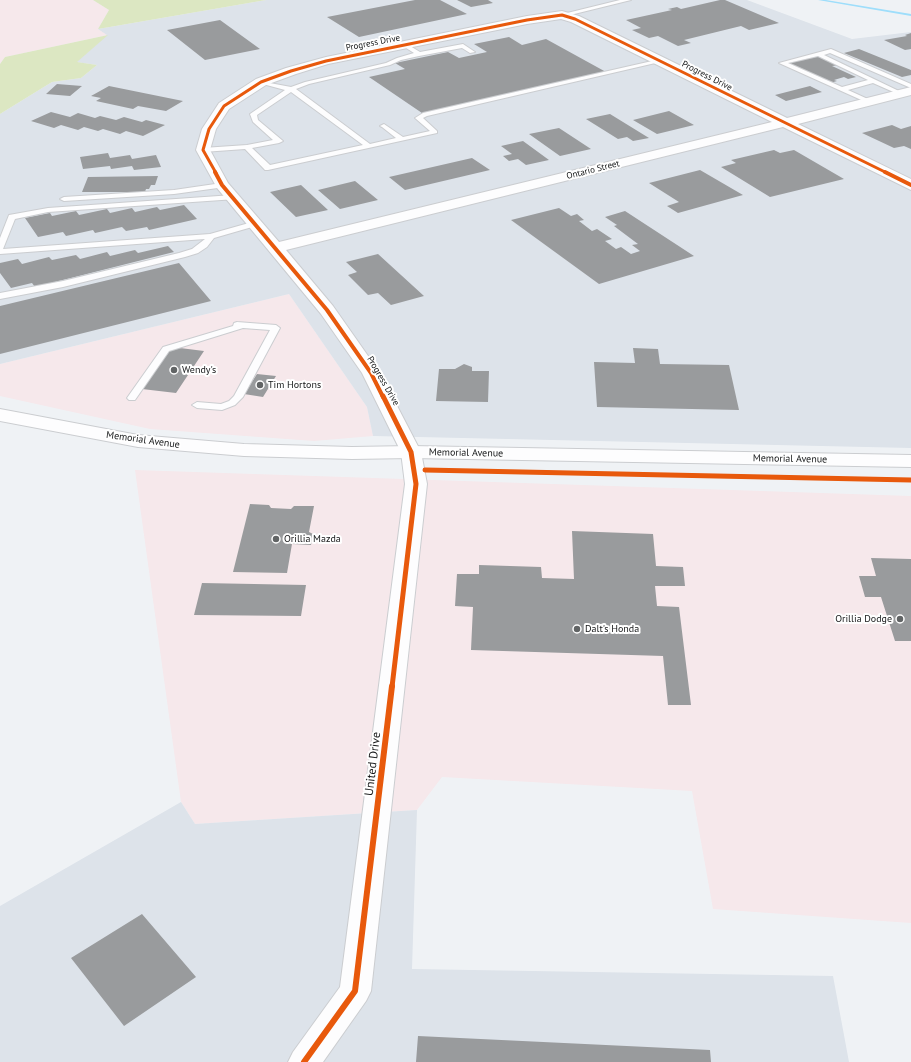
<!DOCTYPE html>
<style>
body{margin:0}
canvas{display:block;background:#eff2f5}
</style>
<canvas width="911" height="1062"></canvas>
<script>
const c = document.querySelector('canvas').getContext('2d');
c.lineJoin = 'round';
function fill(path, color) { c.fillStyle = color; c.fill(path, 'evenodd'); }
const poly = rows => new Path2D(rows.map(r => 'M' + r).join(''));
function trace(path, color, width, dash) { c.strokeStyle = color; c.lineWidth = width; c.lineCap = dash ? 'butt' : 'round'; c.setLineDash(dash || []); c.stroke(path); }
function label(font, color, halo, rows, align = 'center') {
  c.font = font + ' "PT Sans",sans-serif'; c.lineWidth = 4; c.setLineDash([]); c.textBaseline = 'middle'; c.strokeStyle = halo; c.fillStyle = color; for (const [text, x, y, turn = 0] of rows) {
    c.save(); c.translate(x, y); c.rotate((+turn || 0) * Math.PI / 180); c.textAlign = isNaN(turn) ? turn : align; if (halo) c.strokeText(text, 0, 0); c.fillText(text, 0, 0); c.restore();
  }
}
fill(poly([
 [0,0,93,0,109,10,98,29,108,35,5,57,0,64],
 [289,294,367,407,373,436,314,441,150,429,0,396,0,364],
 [135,470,911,496,911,923,713,909,692,791,442,777,417,810,195,824,181,802]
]), '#f6e8eb');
fill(poly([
 [266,0,747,0,852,39,911,32,911,448,373,436,367,407,289,294,0,364,0,114,52,82,81,78,97,65,76,62,107,35,98,29],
 [181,802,195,824,417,810,412,969,833,976,849,1062,0,1062,0,906]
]), '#dde3ea');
fill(poly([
 [93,0,266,0,98,29,109,10],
 [108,35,77,62,97,65,81,78,52,82,0,114,0,64,5,57]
]), '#dce7c2');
fill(poly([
 [818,0,826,0,911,14,911,16,818,0]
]), '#9edefb');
fill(poly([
 [415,0,440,0,467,14,359,37,327,17],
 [457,0,488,0,493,3,471,7],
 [720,0,725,0,779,23,749,30,741,26,684,40,691,43,678,46,658,36,649,38,632,30,641,28,626,20,672,10,668,9,677,7,681,9],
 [220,20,260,49,205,60,167,30],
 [911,33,911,49,905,50,884,40,907,36,905,35],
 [509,37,522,45,546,39,606,72,422,113,369,77,405,69,395,63,448,52,459,58,487,52,474,44],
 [859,49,911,70,911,75,902,77,844,53],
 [819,56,839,65,832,66,856,77,848,79,844,77,834,80,837,81,830,83,788,63],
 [57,84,82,86,70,96,46,94],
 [109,86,183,101,166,111,138,106,133,109,96,101,101,98,91,96],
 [810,86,822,92,786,101,775,95],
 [669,111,694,125,657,134,633,120],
 [51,112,70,117,78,113,95,118,100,116,116,120,124,117,142,122,146,120,165,125,143,136,126,131,120,134,103,129,98,131,84,127,78,130,61,125,54,128,31,121],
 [610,114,649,138,633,141,627,137,618,139,586,119],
 [892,125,901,129,911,126,911,149,904,146,894,148,862,133],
 [559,128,591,149,560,156,529,134],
 [523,141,549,160,526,165,518,159,509,161,503,156,512,154,501,146],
 [774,150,780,153,794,150,844,179,770,197,721,167,736,163,731,160],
 [108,153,110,158,130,155,132,159,156,155,161,167,134,170,132,166,111,169,110,166,83,169,80,157],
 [472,158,490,170,405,190,389,177],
 [700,170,743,195,678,213,667,206,679,202,649,183],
 [158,176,155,185,151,185,149,189,146,189,145,192,82,192,88,177],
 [355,181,378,200,340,209,318,190],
 [301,185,328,210,296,217,270,192],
 [184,205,197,219,149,230,147,227,126,231,122,227,95,233,93,230,66,236,63,232,38,237,25,218,50,213,52,216,76,211,79,215,107,209,110,213,132,208,135,212,157,207,160,210],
 [559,208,571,216,577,214,584,220,579,221,592,231,597,229,612,239,605,241,616,249,621,247,631,254,640,251,632,245,638,244,614,226,617,225,605,217,625,211,694,256,599,284,511,220],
 [168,246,174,252,35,287,32,283,11,288,0,273,0,263,18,259,22,264,49,257,52,260,76,255,80,259,107,252,110,256,135,250,138,253],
 [378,254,424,296,391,305,378,293,368,295,348,275,357,272,346,262],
 [179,263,211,301,0,354,0,306],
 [172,347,204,351,176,393,142,389],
 [633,348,658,349,660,364,729,365,739,410,597,407,594,362,635,363],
 [464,364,472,367,472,371,489,371,488,402,436,401,439,369,455,369],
 [257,374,276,376,263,397,244,394],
 [250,504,269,505,271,508,291,509,294,506,314,506,309,532,313,534,311,545,292,544,287,573,233,572],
 [572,531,653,534,656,566,683,567,685,586,655,586,657,606,679,607,691,705,668,705,663,656,471,650,473,607,455,606,457,574,479,574,479,565,541,567,542,578,574,579],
 [871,558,911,559,911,641,895,641,881,597,865,597,859,576,876,576],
 [202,583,306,585,301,616,194,615],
 [142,914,196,977,124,1026,71,958],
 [418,1036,710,1050,711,1062,416,1062]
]), '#999b9d');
const service = poly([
 [620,0,631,0,562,17,559,15,620,0],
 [405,43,420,52,463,44,475,52,470,53,462,48,419,56,401,60,390,65,309,84,296,89,370,144,396,138,382,127,380,126,384,124,403,137,430,131,415,118,423,113,661,59,664,61,427,116,423,118,437,131,437,133,268,170,265,170,245,149,203,152,199,150,203,148,247,145,273,140,253,122,250,114,285,90,259,83,259,81,291,87,305,82,386,63,397,58,414,53,403,46,402,45,405,43],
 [291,92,363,145,270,165,252,148,279,143,283,141,258,120,257,115,291,92],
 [831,49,911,84,911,88,830,53,824,55,903,93,898,94,873,83,848,90,870,100,871,101,868,103,779,63,831,49],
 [818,56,868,80,842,87,788,63,818,56],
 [222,183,225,183,225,187,174,194,64,201,60,199,64,197,174,190,222,183],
 [233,195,237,197,236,199,48,212,15,219,3,249,210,234,256,221,260,223,259,225,214,238,207,247,198,253,185,257,63,287,0,299,0,293,63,281,179,253,192,249,205,239,0,254,0,238,9,215,48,208,233,195],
 [237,322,276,325,280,328,243,397,235,405,222,410,197,408,192,405,197,402,221,404,229,401,234,396,270,330,243,328,169,351,135,400,129,400,127,398,163,347,233,326,234,323,237,322]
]);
const minor = poly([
 [562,11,579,16,787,118,911,87,911,95,798,124,911,179,911,190,783,127,286,250,333,306,380,373,421,452,427,484,371,991,366,1001,323,1062,288,1062,293,1052,340,987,405,484,401,452,362,373,321,314,217,188,196,150,202,129,219,103,256,79,286,68,326,57,527,16,562,11],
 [561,19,571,22,772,122,279,242,228,183,210,150,216,129,229,109,266,85,296,74,328,64,527,24,561,19]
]);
const secondary = poly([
 [0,409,138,435,244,444,352,447,411,446,911,455,911,467,411,458,352,459,244,456,138,447,0,421,0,409]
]);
trace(service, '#cbcdd0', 2);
trace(minor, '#cbcdd0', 2);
trace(secondary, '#cbcdd0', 2);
fill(service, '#fdfdfe');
fill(minor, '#fdfdfe');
fill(secondary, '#fdfdfe');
trace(poly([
 [216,173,203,150,209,129,224,106,261,82,291,71,326,61,527,20,562,15,575,19,887,173]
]), '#e8590c', 3);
trace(poly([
 [215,172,222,185,327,310,371,373,383,397],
 [885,172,911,185]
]), '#e8590c', 4);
trace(poly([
 [383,396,411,452,416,484,392,687],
 [425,470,911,480]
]), '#e8590c', 5);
trace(poly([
 [304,1062,355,991,392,686]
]), '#e8590c', 6);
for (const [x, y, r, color] of [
 [174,370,4,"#616465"],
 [260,385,4,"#616465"],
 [276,539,4,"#616465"],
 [900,619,4,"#616465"],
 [577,629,4,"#616465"]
]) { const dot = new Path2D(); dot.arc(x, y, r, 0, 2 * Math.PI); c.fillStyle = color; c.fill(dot); trace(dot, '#fff', 1.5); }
label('9px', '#151718', '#fff', [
 ["Progress Drive",373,43,-11],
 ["Progress Drive",707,76,27],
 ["Ontario Street",593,170,-14],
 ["Progress Drive",383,381,60]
]);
label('10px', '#151718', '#fff', [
 ["Wendy's",182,370],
 ["Tim Hortons",268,385],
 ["Orillia Mazda",284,539],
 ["Orillia Dodge",892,619,"right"],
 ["Dalt's Honda",585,629]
], 'left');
label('10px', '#151718', '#fff', [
 ["Memorial Avenue",143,440,8],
 ["Memorial Avenue",466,453,1],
 ["Memorial Avenue",790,459,1]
]);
label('12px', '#151718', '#fff', [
 ["United Drive",373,764,-83]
]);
</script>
